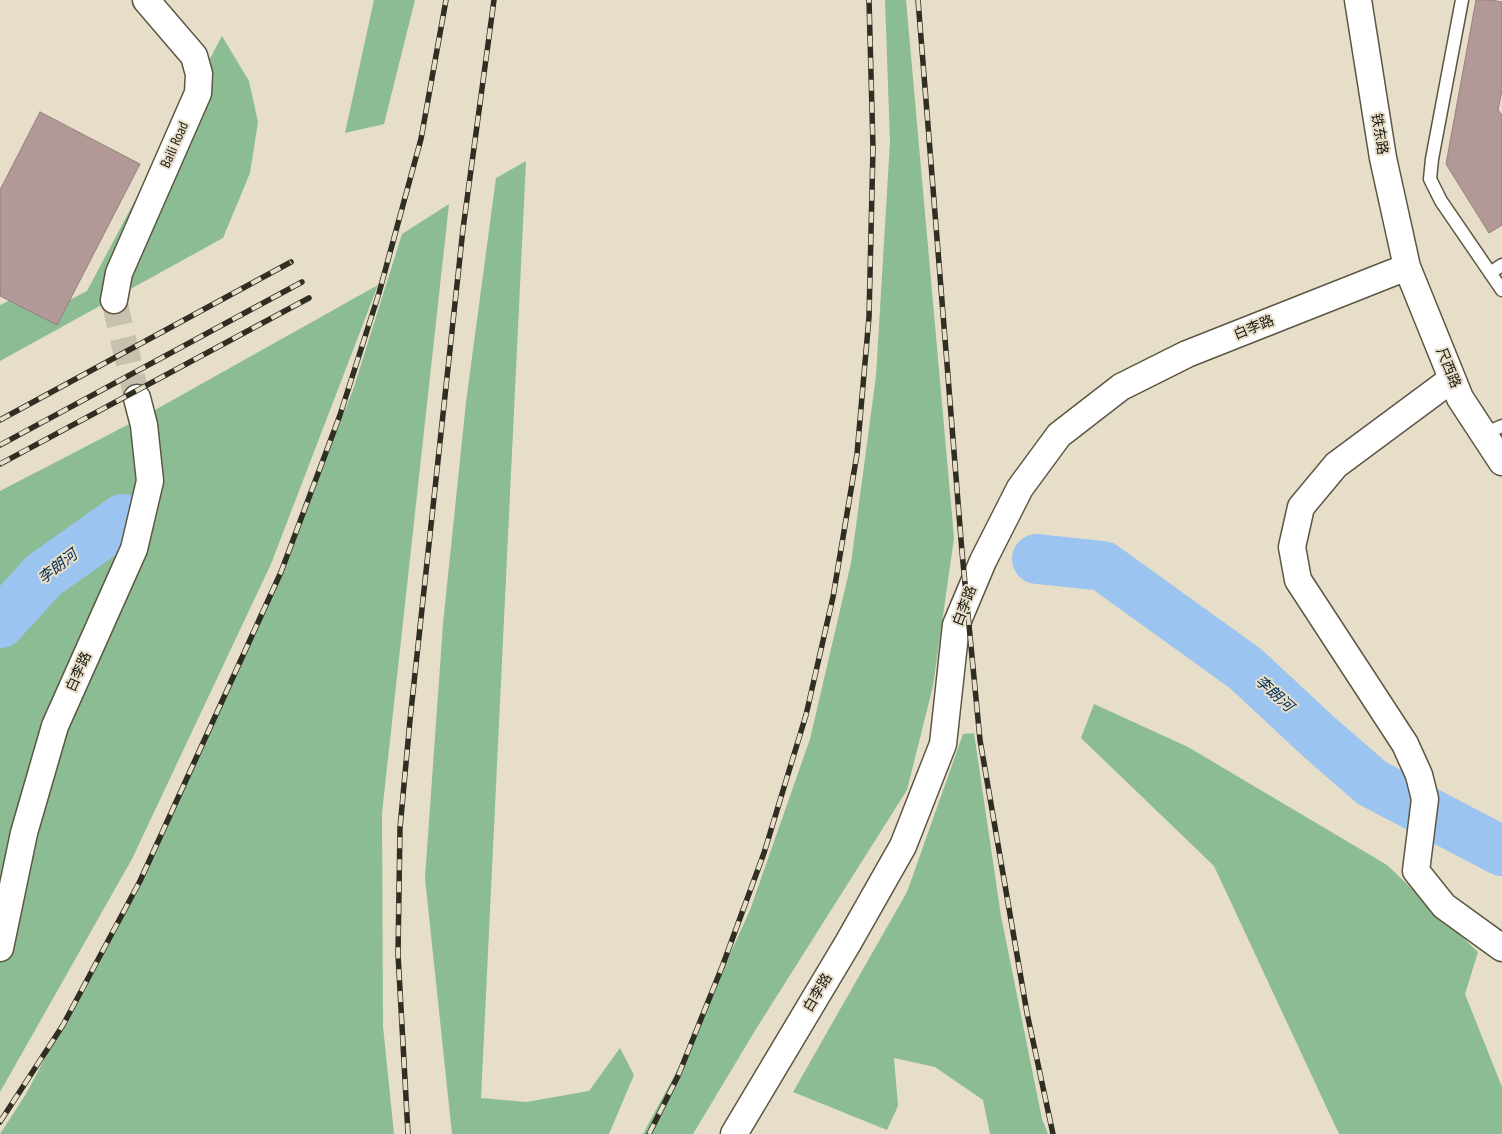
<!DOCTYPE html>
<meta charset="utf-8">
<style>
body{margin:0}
canvas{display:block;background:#e6dec8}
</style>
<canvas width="1502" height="1134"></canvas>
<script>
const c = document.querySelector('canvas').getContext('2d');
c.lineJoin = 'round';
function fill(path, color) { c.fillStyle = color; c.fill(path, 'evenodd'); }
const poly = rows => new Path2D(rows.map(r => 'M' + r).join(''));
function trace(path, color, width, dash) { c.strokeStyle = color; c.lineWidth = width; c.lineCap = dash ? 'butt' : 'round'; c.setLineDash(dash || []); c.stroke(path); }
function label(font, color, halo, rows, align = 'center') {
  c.font = font + ' "PT Sans Narrow","Noto Sans SC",sans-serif'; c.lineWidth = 4; c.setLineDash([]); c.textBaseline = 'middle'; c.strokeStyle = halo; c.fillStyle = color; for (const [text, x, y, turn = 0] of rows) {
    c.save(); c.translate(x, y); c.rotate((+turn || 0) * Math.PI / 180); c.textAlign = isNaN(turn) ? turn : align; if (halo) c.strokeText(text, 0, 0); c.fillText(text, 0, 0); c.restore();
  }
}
fill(poly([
 [374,0,415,0,384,124,345,133],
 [885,0,906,0,954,538,933,686,907,790,756,1029,693,1134,643,1134,679,1067,750,910,810,739,851,563,876,376,890,142],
 [222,36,249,81,258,122,250,173,223,238,0,361,0,305,25,293,54,308,87,291],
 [526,161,481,1098,526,1102,589,1091,620,1048,634,1075,609,1134,452,1134,425,878,443,624,466,402,496,178],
 [449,204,382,813,383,1026,394,1134,0,1134,26,1094,150,859,287,556,353,390,402,234],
 [378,285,271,564,132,859,0,1092,0,491,137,420],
 [1094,704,1188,747,1387,865,1478,952,1465,994,1502,1087,1502,1134,1339,1134,1214,866,1081,738],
 [974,733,1001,916,1042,1119,1048,1134,990,1134,983,1100,935,1067,894,1058,898,1106,887,1130,793,1092,907,892,963,734]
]), '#8cbc94');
trace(poly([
 [1037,559,1103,566,1246,669,1319,737,1372,783,1502,851],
 [0,623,44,575,123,519]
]), '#9cc4f0', 50);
const building = poly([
 [1476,0,1491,0,1502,2,1502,90,1498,110,1502,115,1502,225,1489,233,1446,164,1476,0],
 [40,112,140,164,57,325,0,296,0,190,40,112]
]);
fill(building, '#b29897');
trace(building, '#987f7f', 1);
trace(poly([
 [114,300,137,398]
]), '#c7c0ac', 26, [26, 13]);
const lane = poly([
 [1462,0,1432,159,1430,179,1441,201,1502,290],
 [1490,273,1502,265],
 [1484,434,1502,426]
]);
const street = poly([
 [1358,0,1383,158,1407,267,1460,398,1502,462],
 [114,300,119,273,198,93,199,74,194,56,146,0],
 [1452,379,1336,465,1301,507,1292,547,1298,580,1405,744,1419,775,1425,799,1416,871,1444,906,1502,948],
 [0,948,24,833,55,726,134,549,150,481,144,425,137,398],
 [734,1134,848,943,903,846,943,744,956,625,983,561,1020,488,1059,435,1121,387,1187,354,1407,267]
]);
trace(lane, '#5d5643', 15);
trace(street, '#5d5643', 29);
trace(lane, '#fff', 12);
trace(street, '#fff', 26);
const rail = poly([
 [918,0,962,552,980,740,1027,1013,1053,1134],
 [0,420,291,262],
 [0,445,302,282],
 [0,464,309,298],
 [0,1122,63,1025,140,881,281,572,340,415,379,293,421,139,446,0],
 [408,1134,398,954,400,828,410,720,463,229,494,0],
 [649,1134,678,1076,722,967,764,853,806,715,833,597,857,454,869,317,873,148,869,0]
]);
trace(rail, '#302d23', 5.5);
trace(rail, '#e6dec8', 4, [11]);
label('14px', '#19160e', '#e6dec8', [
 ["铁东路",1379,134,81],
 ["Baili Road",175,145,-66],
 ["白李路",1254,328,-22],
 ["尺西路",1448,368,68],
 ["白李路",965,606,-69],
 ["白李路",79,672,-66],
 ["白李路",818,993,-59]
]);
label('italic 15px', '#032f57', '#e6dec8', [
 ["李朗河",58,567,-38],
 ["李朗河",1274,694,42]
]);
</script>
